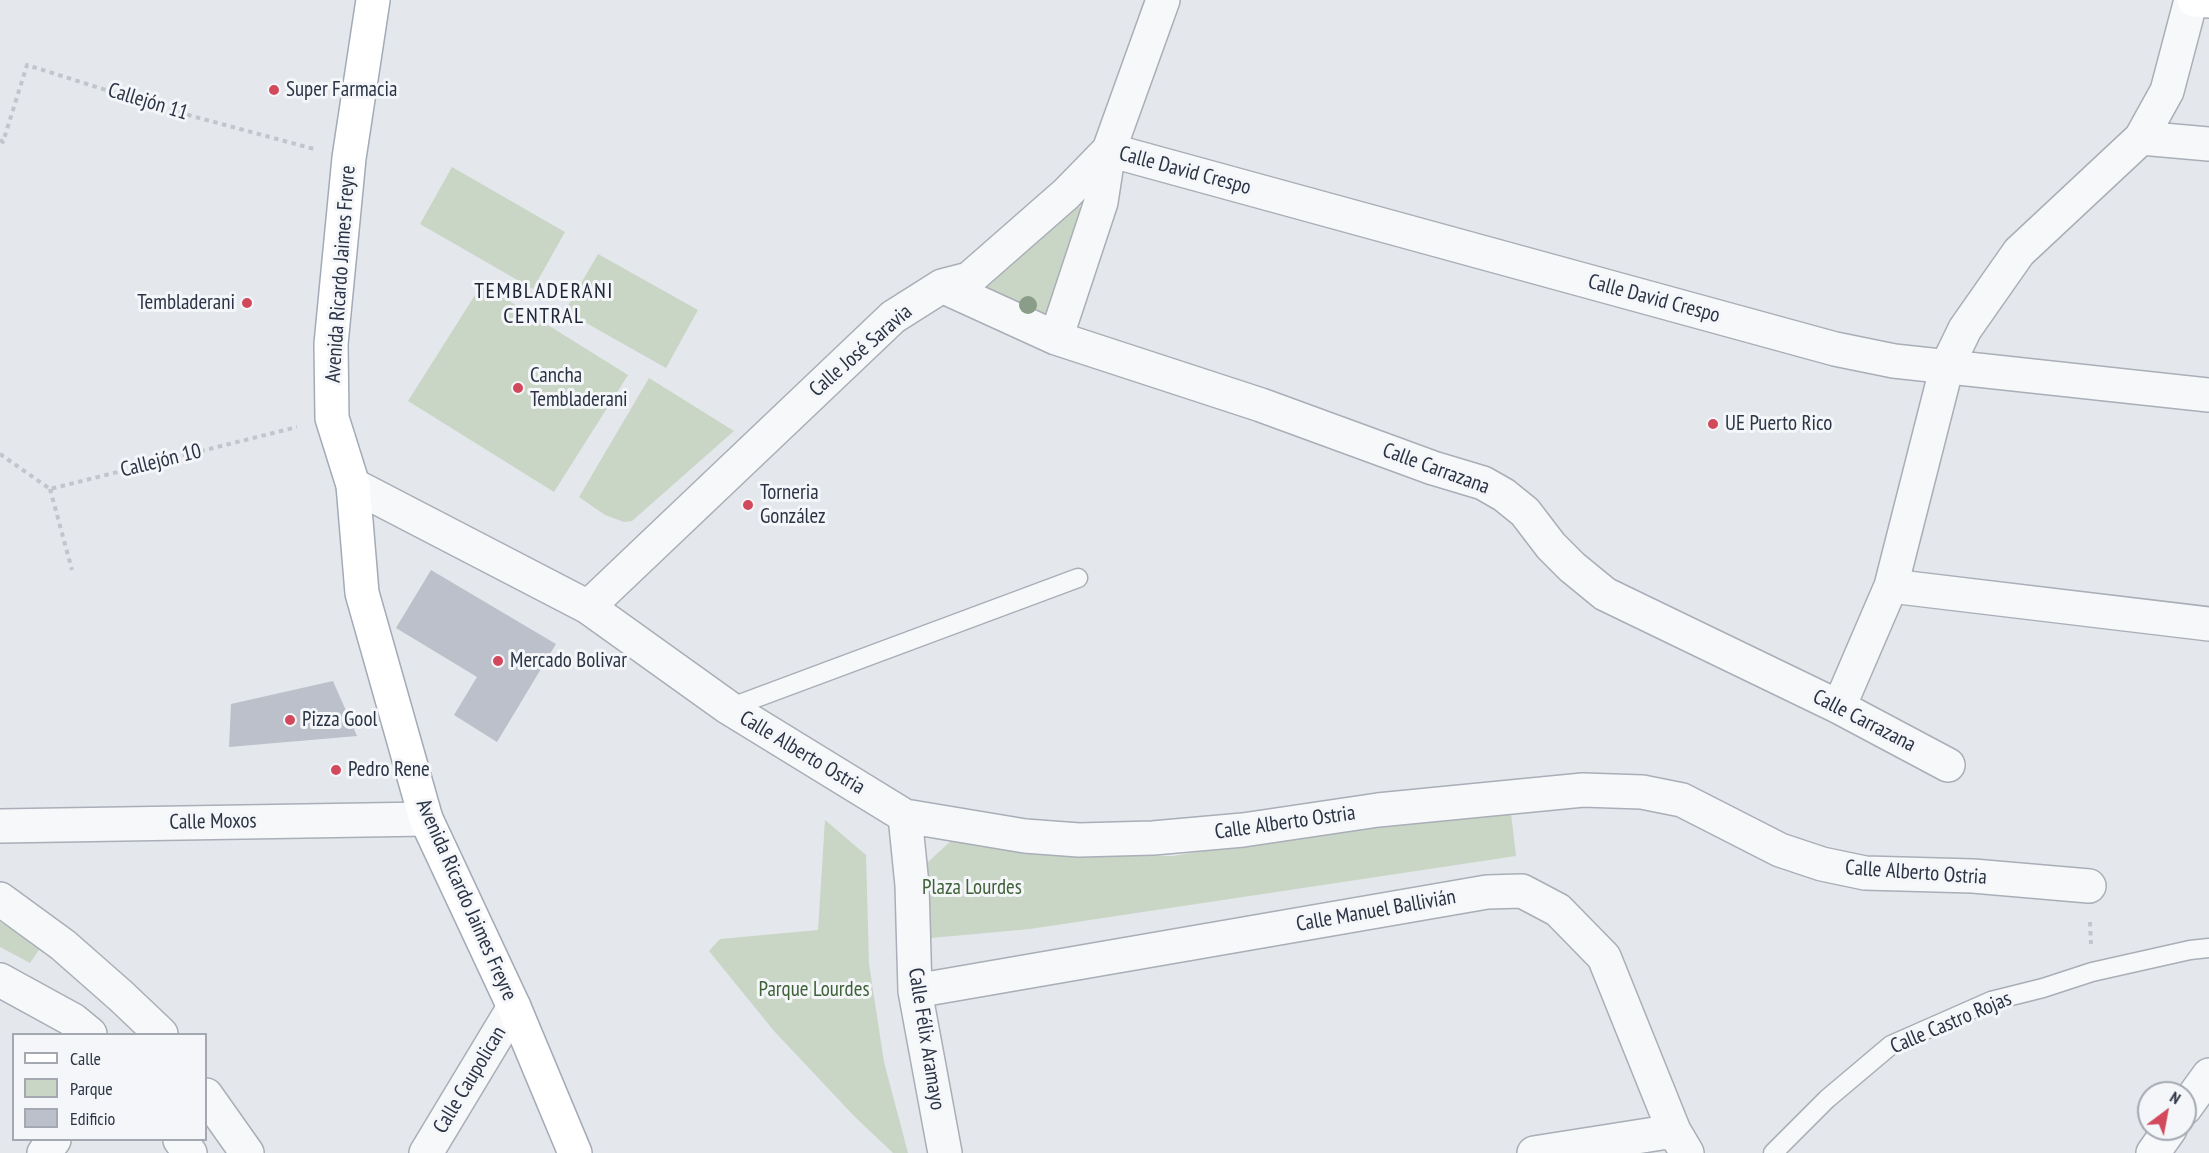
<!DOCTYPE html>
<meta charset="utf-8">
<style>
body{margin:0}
#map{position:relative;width:2209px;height:1153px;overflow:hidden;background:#e4e7ec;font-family:"PT Sans Narrow",sans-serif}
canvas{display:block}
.legend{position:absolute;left:12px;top:1033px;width:195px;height:108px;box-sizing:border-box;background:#f4f6f9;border:2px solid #a4a8b1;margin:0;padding:8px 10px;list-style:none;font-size:18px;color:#2b3445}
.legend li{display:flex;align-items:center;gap:12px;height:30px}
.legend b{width:30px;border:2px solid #a4a8b1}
.north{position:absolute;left:2137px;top:1081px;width:60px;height:60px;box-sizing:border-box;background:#f4f6f9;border:2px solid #a4a8b1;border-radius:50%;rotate:32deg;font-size:16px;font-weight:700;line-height:24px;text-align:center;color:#2b3445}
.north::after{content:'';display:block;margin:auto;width:21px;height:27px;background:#d1495b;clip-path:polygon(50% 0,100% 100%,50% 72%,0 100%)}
</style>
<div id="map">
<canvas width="2209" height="1153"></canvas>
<ul class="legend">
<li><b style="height:8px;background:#fff"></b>Calle</li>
<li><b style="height:16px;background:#c9d6c5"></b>Parque</li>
<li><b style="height:16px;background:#bbc0ca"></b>Edificio</li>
</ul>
<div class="north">N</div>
</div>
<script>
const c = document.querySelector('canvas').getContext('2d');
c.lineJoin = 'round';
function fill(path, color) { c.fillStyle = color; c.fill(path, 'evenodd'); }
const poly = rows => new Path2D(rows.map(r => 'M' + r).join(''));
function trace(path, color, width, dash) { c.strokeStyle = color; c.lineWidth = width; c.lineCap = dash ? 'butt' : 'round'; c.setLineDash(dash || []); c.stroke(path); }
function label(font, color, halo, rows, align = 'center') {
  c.font = font + ' "PT Sans Narrow",sans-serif'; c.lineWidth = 6; c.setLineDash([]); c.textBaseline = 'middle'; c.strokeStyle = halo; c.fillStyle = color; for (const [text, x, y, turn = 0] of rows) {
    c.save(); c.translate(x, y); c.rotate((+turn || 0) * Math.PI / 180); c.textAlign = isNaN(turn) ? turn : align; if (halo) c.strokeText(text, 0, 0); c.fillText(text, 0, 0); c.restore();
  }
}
fill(poly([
 [452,167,565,232,533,289,420,224],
 [1079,207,1084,208,1051,317,987,297,984,287,1075,208],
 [598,254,698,310,666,368,565,311],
 [482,284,628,375,554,492,408,401],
 [649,378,734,431,632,521,624,522,605,515,579,497],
 [1510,805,1516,856,1030,929,931,938,925,883,928,862,953,839,1099,855,1173,856,1316,832],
 [825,820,866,855,869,964,884,1062,908,1153,893,1153,853,1115,774,1031,709,951,720,939,818,930],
 [0,922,41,947,30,963,0,947]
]), '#c9d6c5');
fill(poly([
 [431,570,556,644,497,742,454,715,477,677,396,628],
 [333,681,357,736,229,747,231,704]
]), '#bbc0ca');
const service = poly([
 [729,708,1078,578],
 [1773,1153,1827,1099,1891,1045,1991,1001,2043,988,2092,972,2190,950,2209,948]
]);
const minor = poly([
 [2141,138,2209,144],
 [942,286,1056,338,1261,405,1433,468,1483,483,1504,495,1525,512,1551,546,1572,567,1605,594,1839,707,1948,765],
 [1056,338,1101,202,1109,150,1835,349,1894,361,2209,395],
 [353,485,588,607,729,708,905,816,1025,836,1079,840,1153,838,1243,830,1378,810,1583,790,1642,792,1682,800,1780,850,1822,864,1865,873,1973,876,2089,886],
 [1891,586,2209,624],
 [588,607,893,317,942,286,969,279,1066,194,1109,150,1163,0],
 [1839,707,1891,586,1947,366,1965,329,2019,252,2141,138,2167,91,2191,0],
 [905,816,912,885,915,991,945,1153],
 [0,826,426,819],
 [915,991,1487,892,1522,891,1558,910,1604,957,1674,1131,1687,1153],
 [2185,1108,2209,1075],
 [44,1153,54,1140],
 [426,1153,514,1007],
 [1534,1153,1674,1131],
 [2153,1153,2170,1129]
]);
const tertiary = poly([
 [0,899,63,945,121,996,161,1034],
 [0,980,73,1020,90,1034],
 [206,1095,247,1153],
 [180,1140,190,1153]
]);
const secondary = poly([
 [2194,0,2209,1]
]);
const primary = poly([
 [373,0,349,158,331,344,332,418,353,485,362,593,426,819,514,1007,575,1153]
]);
trace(service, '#a9aeb7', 21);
trace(minor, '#a9aeb7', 36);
trace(tertiary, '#a9aeb7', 36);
trace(secondary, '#a9aeb7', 36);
trace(primary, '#a3abb8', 36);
trace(poly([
 [0,140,3,142,27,65,166,109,314,149],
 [0,454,50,489,297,427],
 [50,489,72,570],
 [2090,922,2091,944]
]), '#c2c5cb', 4, [4.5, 4.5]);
trace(service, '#f7f8fa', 18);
trace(minor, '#f7f8fa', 33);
trace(tertiary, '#f7f8fa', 33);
trace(secondary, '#fff', 33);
trace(primary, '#fff', 33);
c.fillStyle = '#899d89';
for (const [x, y] of [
 [1028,305]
]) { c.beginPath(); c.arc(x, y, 9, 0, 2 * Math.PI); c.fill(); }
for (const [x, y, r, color] of [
 [274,90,6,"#d1495b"],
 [247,303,6,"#d1495b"],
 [518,388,6,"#d1495b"],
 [1713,424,6,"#d1495b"],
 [748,505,6,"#d1495b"],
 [498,661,6,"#d1495b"],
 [290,720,6,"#d1495b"],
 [336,770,6,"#d1495b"]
]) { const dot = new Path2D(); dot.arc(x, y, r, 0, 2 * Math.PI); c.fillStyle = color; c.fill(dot); trace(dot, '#f4f6f9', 2); }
label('21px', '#2b3445', '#f4f6f9', [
 ["Super Farmacia",286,90],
 ["Tembladerani",235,303,"right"],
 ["Cancha",530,376],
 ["Tembladerani",530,400],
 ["UE Puerto Rico",1725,424],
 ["Torneria",760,493],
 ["González",760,517],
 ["Mercado Bolivar",510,661],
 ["Pizza Gool",302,720],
 ["Pedro Rene",348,770]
], 'left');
label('21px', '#2b3445', '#f4f6f9', [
 ["Callejón 11",148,102,17],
 ["Calle David Crespo",1185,171,15],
 ["Avenida Ricardo Jaimes Freyre",341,274,-86],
 ["Calle David Crespo",1654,299,15],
 ["Calle José Saravia",861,351,-41],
 ["Callejón 10",161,461,-14],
 ["Calle Carrazana",1436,469,20],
 ["Calle Carrazana",1864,721,27],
 ["Calle Alberto Ostria",802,753,31],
 ["Calle Moxos",213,822,-1],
 ["Calle Alberto Ostria",1285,823,-8],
 ["Calle Alberto Ostria",1916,873,4],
 ["Avenida Ricardo Jaimes Freyre",466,900,66],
 ["Calle Manuel Ballivián",1376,911,-10],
 ["Calle Castro Rojas",1951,1023,-23],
 ["Calle Félix Aramayo",926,1039,81],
 ["Calle Caupolican",470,1080,-59]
]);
label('21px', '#3f6138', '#f4f6f9', [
 ["Plaza Lourdes",972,888],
 ["Parque Lourdes",814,990]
]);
c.letterSpacing = '1.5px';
label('22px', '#1d2536', '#f4f6f9', [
 ["TEMBLADERANI",544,292],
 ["CENTRAL",544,317]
]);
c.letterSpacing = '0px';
</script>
